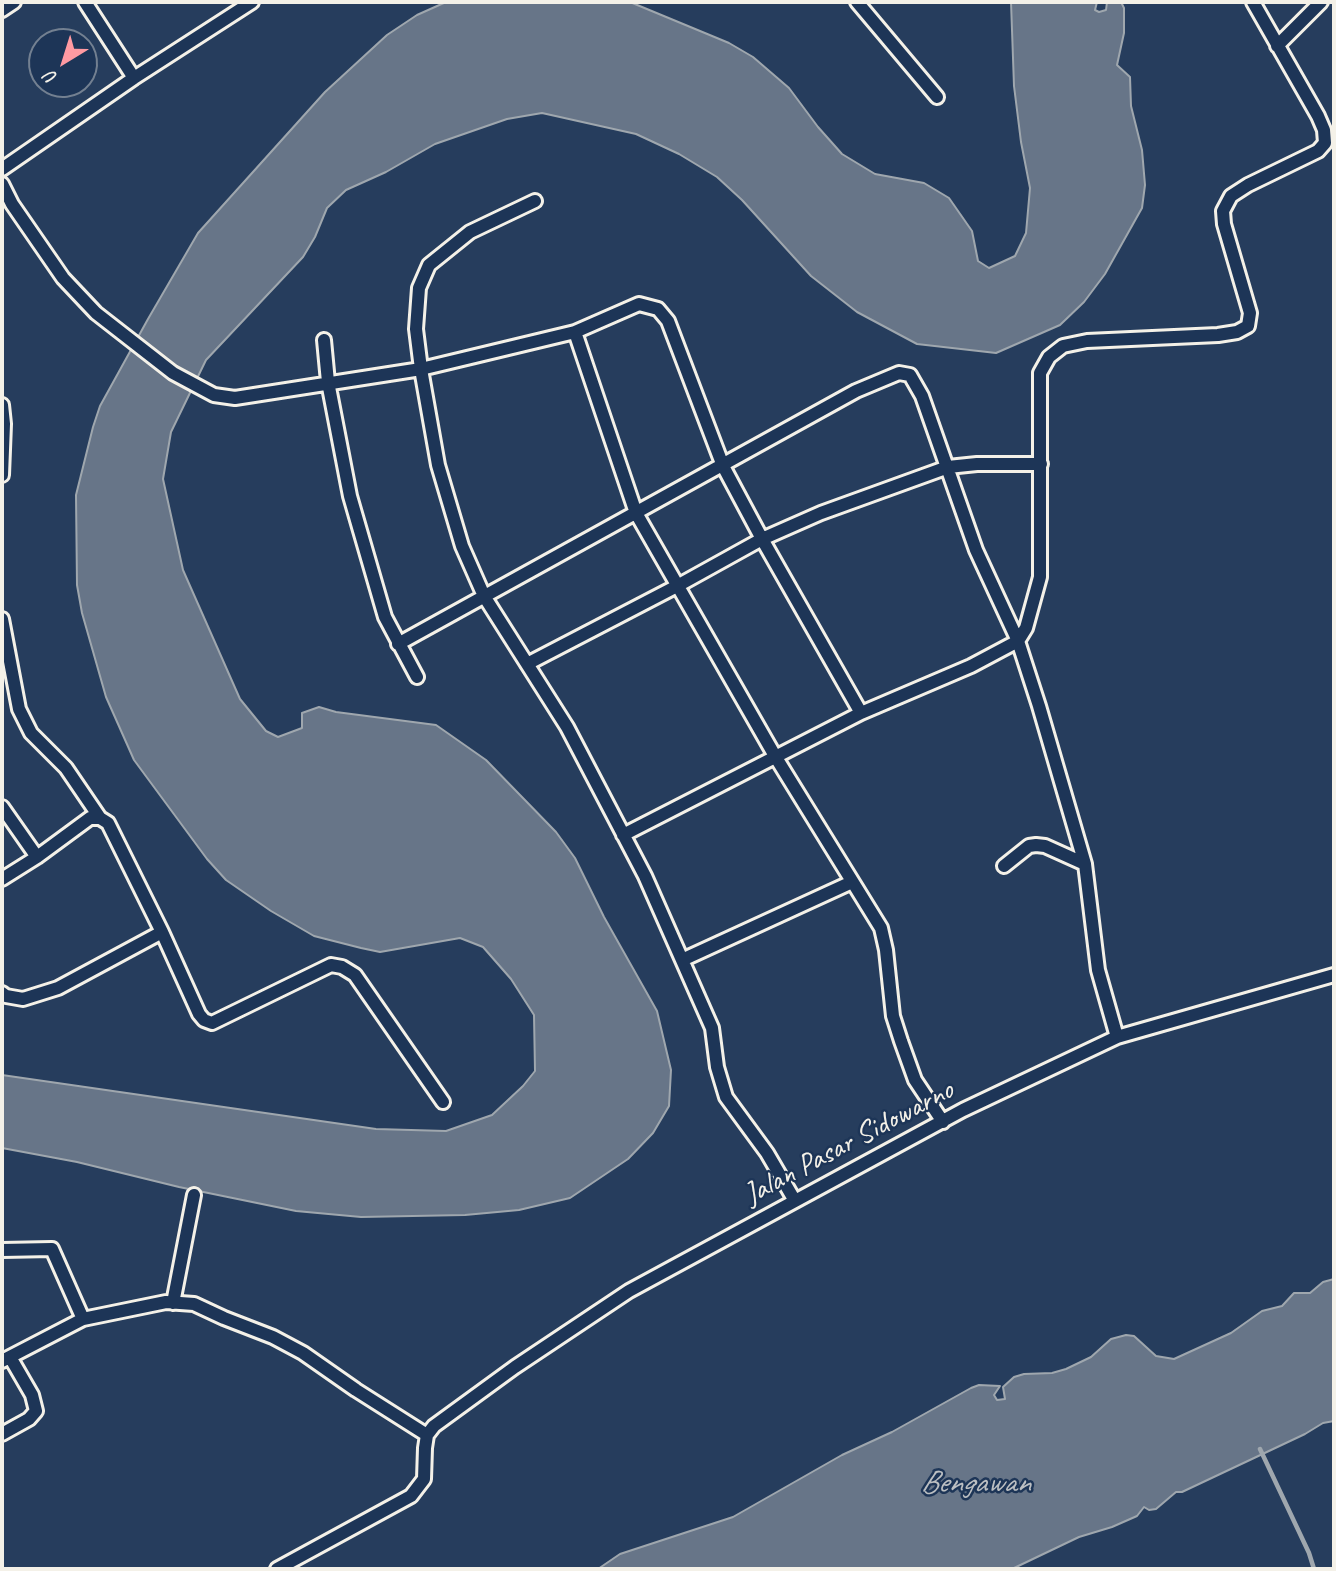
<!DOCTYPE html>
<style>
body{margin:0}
#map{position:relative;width:1336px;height:1571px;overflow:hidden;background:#263d5d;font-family:Caveat,sans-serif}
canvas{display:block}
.frame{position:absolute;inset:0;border:4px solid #f4f1e8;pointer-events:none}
.north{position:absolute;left:28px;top:28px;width:70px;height:70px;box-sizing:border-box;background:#1d3557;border:2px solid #738091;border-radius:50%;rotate:218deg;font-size:19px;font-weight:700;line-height:28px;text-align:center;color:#f4f1e8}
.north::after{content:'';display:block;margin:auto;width:24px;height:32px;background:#ff9aa2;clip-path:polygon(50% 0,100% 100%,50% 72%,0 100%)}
</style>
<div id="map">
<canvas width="1336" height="1571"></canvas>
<div class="frame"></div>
<div class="north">U</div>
</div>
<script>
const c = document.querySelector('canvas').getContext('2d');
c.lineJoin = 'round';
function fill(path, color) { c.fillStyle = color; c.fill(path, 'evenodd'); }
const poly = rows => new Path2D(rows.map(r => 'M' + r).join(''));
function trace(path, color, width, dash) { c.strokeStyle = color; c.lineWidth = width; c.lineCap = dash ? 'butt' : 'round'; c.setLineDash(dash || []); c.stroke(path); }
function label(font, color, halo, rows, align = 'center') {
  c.font = font + ' Caveat,sans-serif'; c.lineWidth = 5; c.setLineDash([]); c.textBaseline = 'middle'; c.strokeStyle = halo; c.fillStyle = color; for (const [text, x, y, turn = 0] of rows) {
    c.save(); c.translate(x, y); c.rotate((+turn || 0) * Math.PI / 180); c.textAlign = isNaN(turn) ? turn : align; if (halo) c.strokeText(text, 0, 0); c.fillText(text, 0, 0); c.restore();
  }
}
const water = poly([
 [446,2,630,2,729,43,753,57,789,88,818,127,842,154,875,174,924,183,949,198,972,231,978,261,989,268,1015,256,1026,233,1030,188,1021,142,1014,86,1011,2,1097,2,1095,10,1099,12,1106,10,1107,2,1121,2,1124,8,1124,33,1117,65,1130,77,1131,106,1142,150,1145,185,1142,208,1105,274,1084,302,1060,325,996,353,917,344,857,312,811,276,742,200,717,177,679,154,636,134,542,113,507,119,435,144,386,172,346,190,327,208,315,237,303,257,206,360,171,432,163,479,183,570,240,699,266,731,278,737,302,728,302,713,319,707,336,712,436,725,486,760,556,832,575,858,604,917,657,1011,671,1070,669,1106,653,1133,628,1159,570,1198,519,1210,465,1215,361,1217,296,1211,179,1187,77,1162,2,1148,2,1075,376,1129,446,1131,492,1115,523,1086,535,1071,534,1015,511,979,483,947,460,938,380,952,361,948,314,936,271,911,226,880,207,859,134,760,106,697,82,613,77,585,76,495,93,427,100,406,148,319,198,233,325,92,387,35,417,15,446,2],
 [1334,1279,1334,1421,1323,1423,1305,1434,1182,1492,1176,1492,1156,1509,1149,1510,1144,1507,1137,1516,1112,1527,1079,1537,1012,1569,598,1569,620,1554,733,1517,842,1455,892,1432,971,1388,979,1385,1000,1386,994,1395,997,1400,1005,1399,1003,1387,1014,1377,1024,1374,1052,1373,1066,1369,1091,1357,1111,1339,1126,1335,1134,1336,1156,1356,1174,1359,1231,1333,1262,1311,1282,1306,1294,1293,1310,1293,1323,1282,1334,1279]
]);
fill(water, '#677588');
trace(water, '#9fa7ae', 2);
trace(poly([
 [1260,1449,1309,1553,1314,1569]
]), '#9fa7ae', 4.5);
const street = poly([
 [85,2,134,78],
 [857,2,937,97],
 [2,10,14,2],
 [1277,46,1321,2],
 [2,169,134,78,252,2],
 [2,184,12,204,63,278,96,313,173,373,214,395,235,398,421,369,575,332,639,304,658,309,668,321,723,466,762,539,861,713],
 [535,201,470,232,429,265,419,288,416,329,421,369,438,465,462,546,484,596,567,727,645,876,712,1028,717,1067,726,1097,767,1153,795,1201],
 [575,332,636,513,775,756,881,928,886,950,893,1016,901,1041,915,1080,943,1122],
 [324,340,328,382,350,496,385,617,417,677],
 [2,405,4,424,2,475],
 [2,619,19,709,31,733,66,768,100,818],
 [398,644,856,391,899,373,910,375,922,396,976,550,1018,641,1039,706,1085,864,1098,970,1117,1037],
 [527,664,679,585,762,539,821,513,948,467,977,464,1041,464],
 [2,807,37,857],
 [623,835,861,713,971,666,1018,641,1026,628,1040,577,1040,373,1049,357,1063,346,1087,341,1218,335,1237,332,1248,326,1250,313,1224,224,1223,211,1231,196,1248,185,1318,151,1325,143,1324,130,1318,116,1253,2],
 [1004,866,1029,846,1036,845,1045,846,1085,864],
 [2,879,37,857,90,818,100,818,108,823,162,932,199,1014,204,1020,212,1023,331,965,342,967,355,975,443,1102],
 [682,960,852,882],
 [2,993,6,996,23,999,58,988,162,932],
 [2,1250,52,1249,83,1319],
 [173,1303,194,1195],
 [2,1361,83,1319,166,1302,194,1304,224,1318,273,1337,303,1353,356,1390,427,1435],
 [2,1434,29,1419,36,1411,32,1395,10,1357],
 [277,1569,411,1496,424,1479,425,1448,427,1435,434,1426,515,1367,629,1291,963,1110,1117,1037,1334,975]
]);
trace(street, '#f4f1e8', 18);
trace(street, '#1d3557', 12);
label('30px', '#f4f1e8', '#1d3557', [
 ["Jalan Pasar Sidowarno",849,1143,-28]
]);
label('italic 32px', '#bcbfc2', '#1d3557', [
 ["Bengawan",975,1484]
]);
</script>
